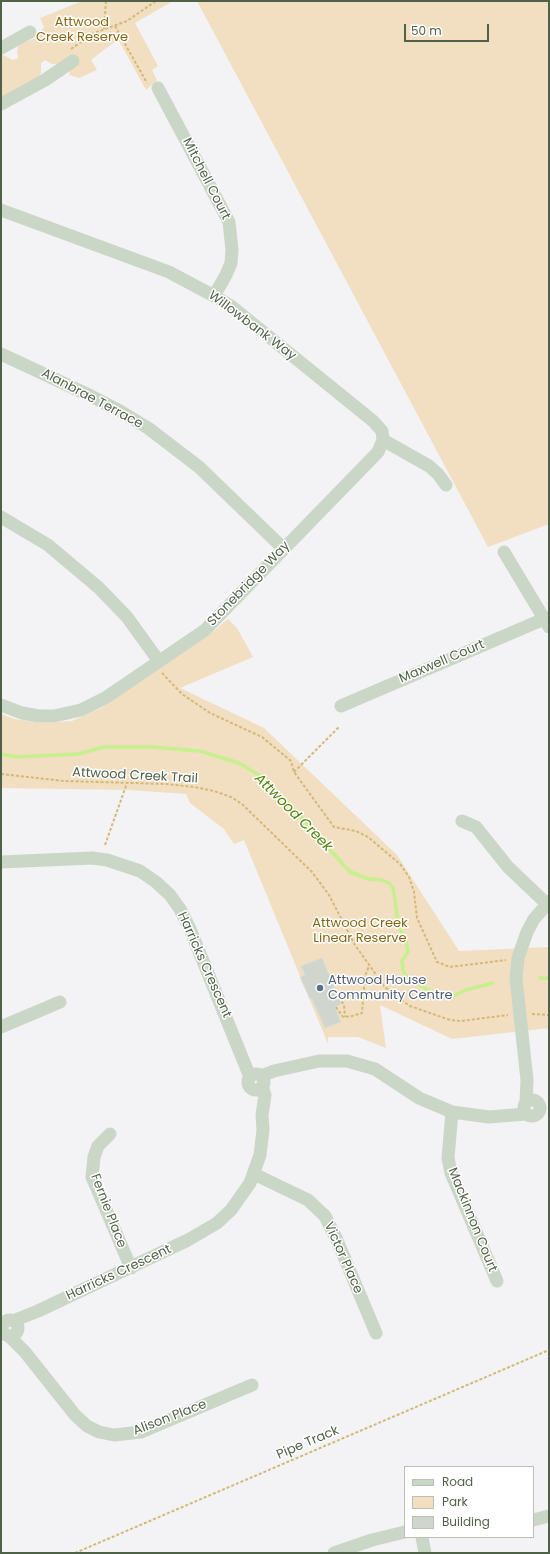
<!DOCTYPE html>
<style>
body{margin:0}
#map{position:relative;width:550px;height:1554px;overflow:hidden;background:#f3f2f4;font-family:Poppins,sans-serif}
canvas{display:block}
.frame{position:absolute;inset:0;border:2px solid #506149;pointer-events:none}
.legend{position:absolute;left:404px;top:1466px;width:130px;height:72px;box-sizing:border-box;background:#fff;border:1px solid #b9c0b6;margin:0;padding:5px 7px;list-style:none;font-size:12px;color:#506149}
.legend li{display:flex;align-items:center;gap:8px;height:20px}
.legend b{width:20px;border:1px solid #b9c0b6}
.scale{position:absolute;left:404px;top:24px;width:85px;height:18px;box-sizing:border-box;border:2px solid #506149;border-top:0;padding-left:5px;font-size:12px;line-height:14px;white-space:nowrap;color:#506149;-webkit-text-stroke:3px #fff;paint-order:stroke}
</style>
<div id="map">
<canvas width="550" height="1554"></canvas>
<div class="frame"></div>
<ul class="legend">
<li><b style="height:5px;background:#cbd7c6"></b>Road</li>
<li><b style="height:11px;background:#f2dfc1"></b>Park</li>
<li><b style="height:11px;background:#d0d6ce"></b>Building</li>
</ul>
<div class="scale">50 m</div>
</div>
<script>
const c = document.querySelector('canvas').getContext('2d');
c.lineJoin = 'round';
function fill(path, color) { c.fillStyle = color; c.fill(path, 'evenodd'); }
const poly = rows => new Path2D(rows.map(r => 'M' + r).join(''));
function trace(path, color, width, dash) { c.strokeStyle = color; c.lineWidth = width; c.lineCap = dash ? 'butt' : 'round'; c.setLineDash(dash || []); c.stroke(path); }
function label(font, color, halo, rows, align = 'center') {
  c.font = font + ' Poppins,sans-serif'; c.lineWidth = 3; c.setLineDash([]); c.textBaseline = 'middle'; c.strokeStyle = halo; c.fillStyle = color; for (const [text, x, y, turn = 0] of rows) {
    c.save(); c.translate(x, y); c.rotate((+turn || 0) * Math.PI / 180); c.textAlign = isNaN(turn) ? turn : align; if (halo) c.strokeText(text, 0, 0); c.fillText(text, 0, 0); c.restore();
  }
}
fill(poly([
 [82,1,173,1,135,23,158,66,152,70,157,80,146,90,118,39,91,60,97,70,79,78,69,75,72,64,52,64,45,60,41,63,41,73,38,79,1,100,1,54,13,60,18,58,17,51,19,45,35,38,44,27,40,18],
 [197,1,549,1,549,524,488,547],
 [228,619,237,628,253,657,180,688,264,728,397,855,459,951,549,947,549,1028,452,1039,380,1005,386,1048,358,1037,328,1037,328,1044,244,840,234,844,224,829,190,803,186,794,129,790,1,788,1,714,14,719,42,723,72,721,101,708,209,635]
]), '#f2dfc1');
trace(poly([
 [1,754,17,757,78,754,104,747,152,747,200,751,239,763,259,775,291,806,350,872,369,879,382,880,389,883,393,888,395,899,398,925,406,940,408,952,402,961,403,970,407,978,439,996,449,998,466,990,493,983],
 [540,978,549,978]
]), '#c5f08d', 3.5);
const building = poly([
 [322,958,341,1004,335,1007,341,1022,325,1028,312,999,310,999,300,977,305,975,301,966,322,958]
]);
fill(building, '#d0d6ce');
trace(building, '#d7ded6', 1);
trace(poly([
 [115,26,147,83],
 [104,29,106,1],
 [71,49,94,33,127,21,156,1],
 [162,673,182,694,210,713,262,737,291,761,294,772,334,827,356,831,368,837,400,864,409,877,414,892,417,918,437,962,450,967,506,960],
 [294,772,340,726],
 [1,774,64,781,166,784,194,787,214,791,231,797,242,804,312,872,329,895,355,945,384,986,398,998,410,1006,450,1020,461,1021,508,1015],
 [105,845,127,783],
 [339,997,344,1005,345,1017],
 [336,1007,343,1017,352,1016,362,1013,365,976,369,966],
 [532,1014,549,1015],
 [75,1553,549,1350]
]), '#d2b977', 2, [3, 2]);
trace(poly([
 [1,48,30,32],
 [158,88,229,222,232,250,231,263,226,275,214,296],
 [1,104,45,80,73,61],
 [1,210,169,272,214,296,231,306,373,421,382,431,383,440,429,466,438,474,446,485],
 [1,354,91,396,120,411,148,428,199,467,284,549],
 [1,517,48,545,99,588,127,617,158,660],
 [504,552,549,627],
 [1,705,22,713,39,716,54,716,81,710,105,698,205,630,378,452,383,440],
 [341,706,544,619],
 [462,821,476,827,508,867,547,904],
 [1,862,92,858,107,860,140,871,156,882,170,895,180,909,190,929,250,1077],
 [1,1027,60,1002],
 '248 1082a8 8 0 1 1 16 0a8 8 0 1 1-16 0Z',
 [261,1076,274,1071,319,1061,347,1061,375,1069,419,1098,452,1112,489,1117,526,1114],
 '524 1108a8 8 0 1 1 16 0a8 8 0 1 1-16 0Z',
 [526,1102,527,1080,516,978,518,958,527,932,534,919,549,902],
 [452,1112,448,1158,451,1173,497,1281],
 [110,1134,98,1146,94,1157,92,1177,131,1268],
 [254,1174,308,1200,325,1216,336,1238,376,1333],
 '2 1328a8 8 0 1 1 16 0a8 8 0 1 1-16 0Z',
 [13,1321,38,1311,188,1240,217,1223,231,1210,250,1183,260,1155,263,1130,262,1115,265,1095,262,1086],
 [10,1337,25,1352,75,1415,87,1426,99,1432,114,1435,141,1432,252,1385],
 [533,1520,549,1516],
 [422,1537,425,1553],
 [334,1553,372,1540,405,1532]
]), '#cbd7c6', 13);
for (const [x, y, r, color] of [
 [320,988,4,"#5c6f8a"]
]) { const dot = new Path2D(); dot.arc(x, y, r, 0, 2 * Math.PI); c.fillStyle = color; c.fill(dot); trace(dot, '#fff', 1.5); }
label('13px', '#876714', '#fff', [
 ["Attwood",82,23],
 ["Creek Reserve",82,38],
 ["Attwood Creek",360,924],
 ["Linear Reserve",360,939]
]);
label('13px', '#506149', '#fff', [
 ["Mitchell Court",206,179,63],
 ["Willowbank Way",252,326,37],
 ["Alanbrae Terrace",92,399,28],
 ["Stonebridge Way",249,584,-46],
 ["Maxwell Court",442,662,-23],
 ["Attwood Creek Trail",135,776,3],
 ["Harricks Crescent",204,965,66],
 ["Fernie Place",108,1211,69],
 ["Mackinnon Court",472,1220,68],
 ["Victor Place",343,1258,66],
 ["Harricks Crescent",119,1273,-25],
 ["Alison Place",170,1418,-21],
 ["Pipe Track",308,1443,-23]
]);
label('13px', '#4e5e75', '#fff', [
 ["Attwood House",328,981],
 ["Community Centre",328,996]
], 'left');
label('italic 14px', '#4f840a', '#fff', [
 ["Attwood Creek",293,813,45]
]);
</script>
